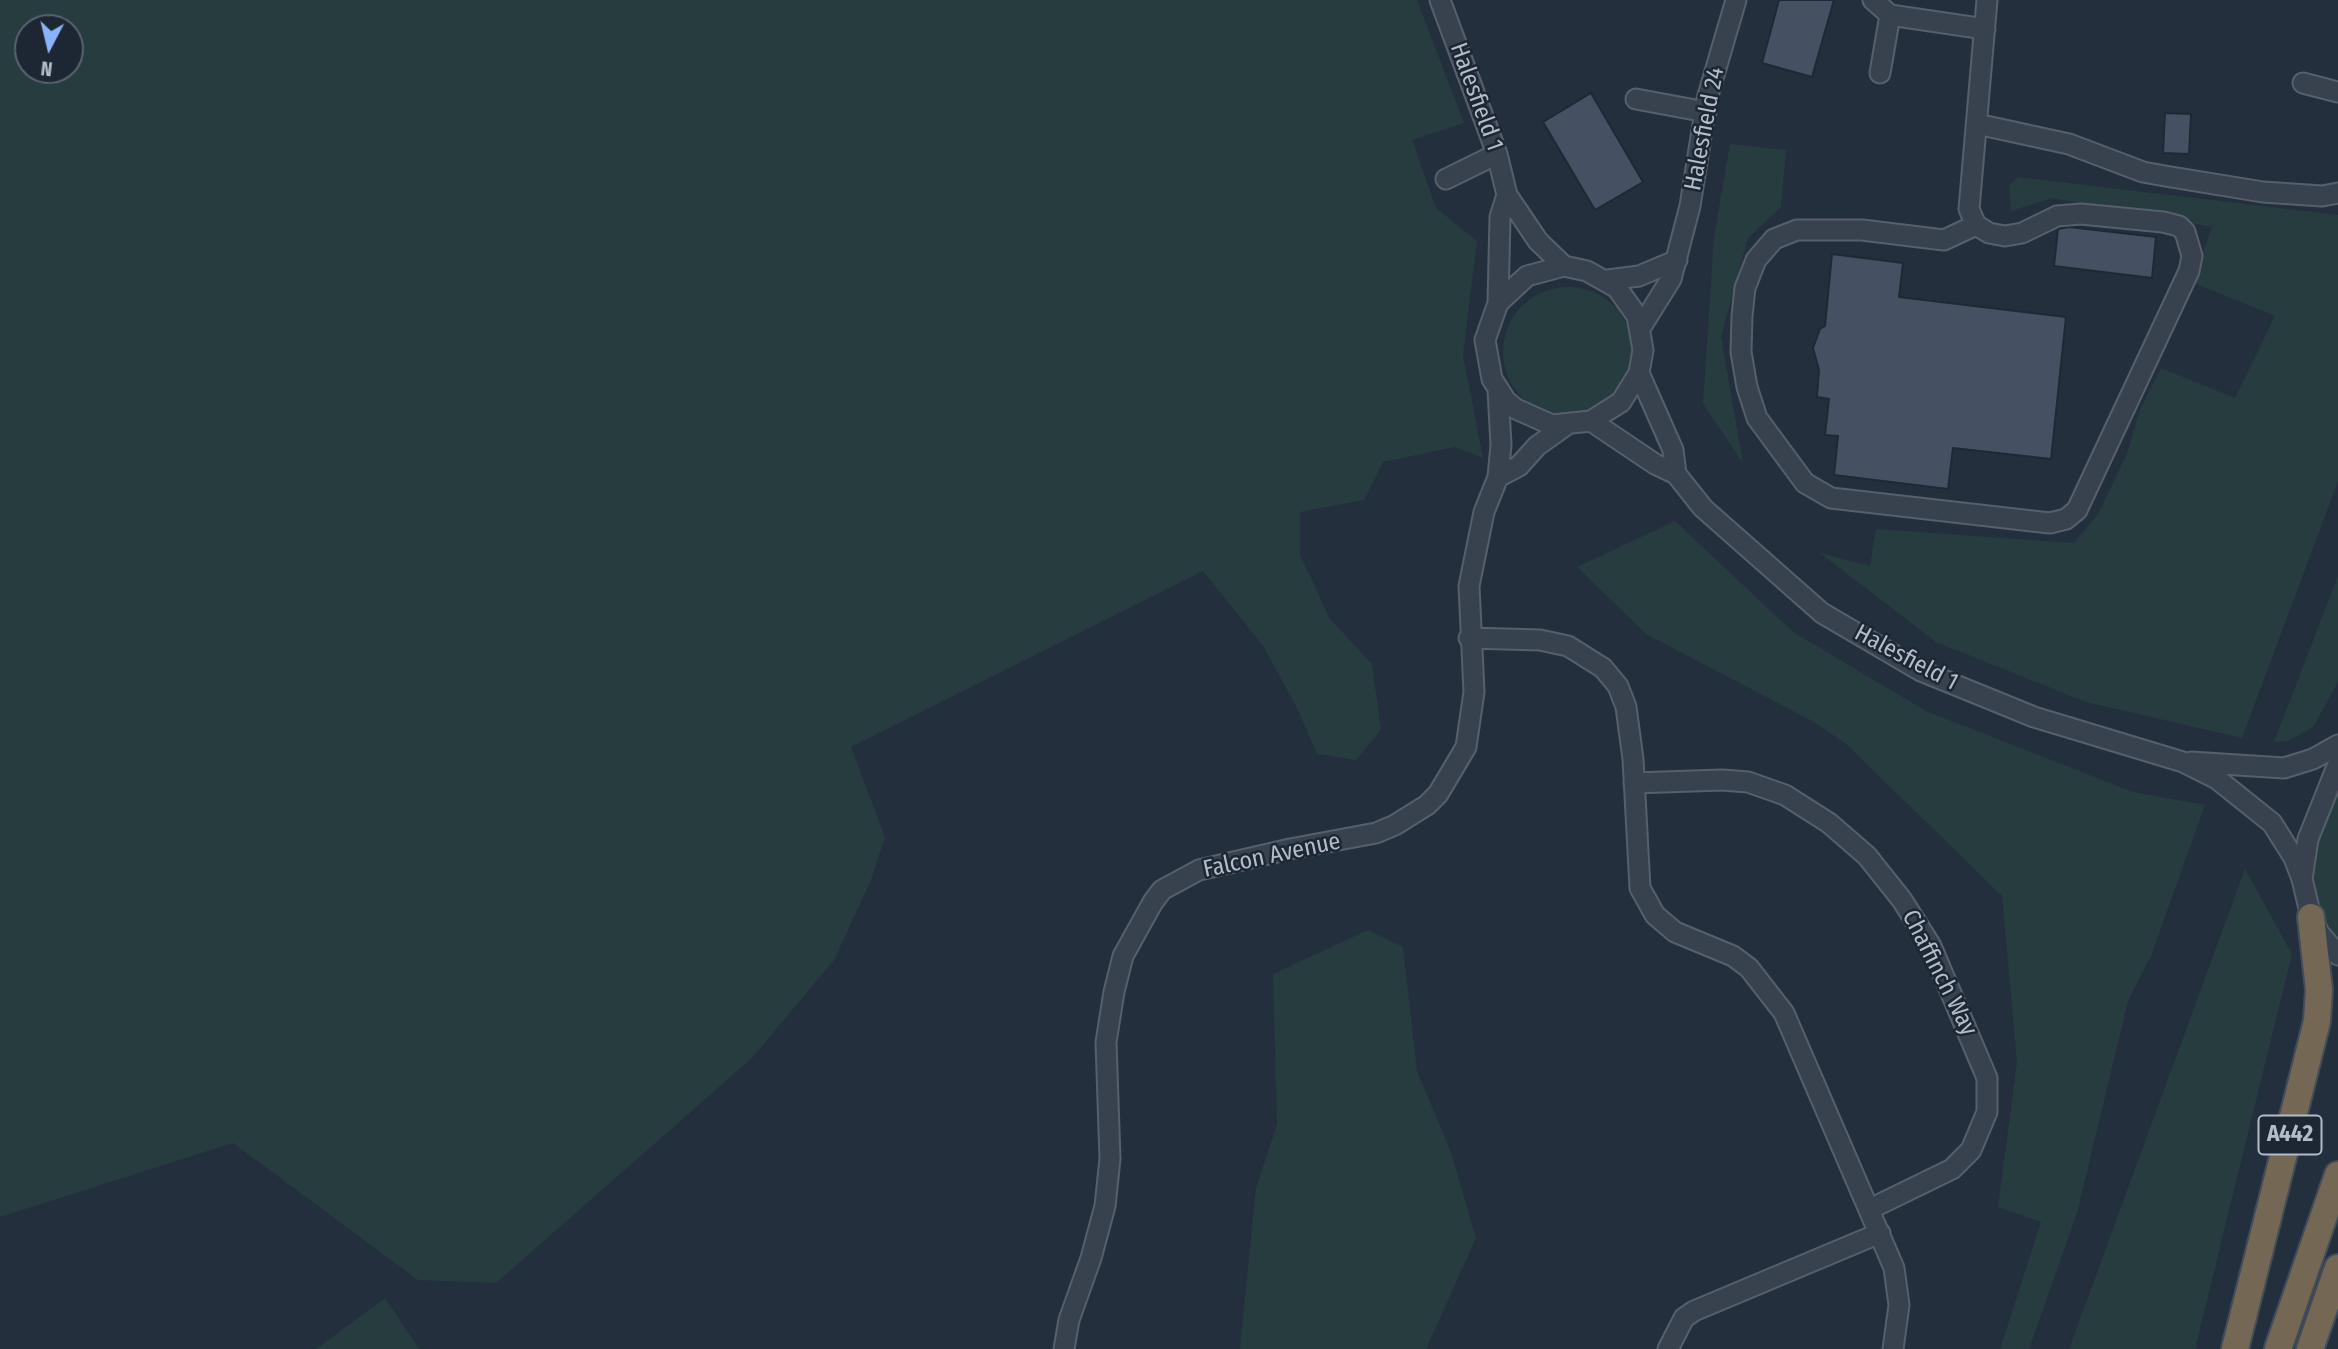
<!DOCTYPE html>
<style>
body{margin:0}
#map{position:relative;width:2338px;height:1349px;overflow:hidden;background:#242f3e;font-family:"Fira Sans Condensed",sans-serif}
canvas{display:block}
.north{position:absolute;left:14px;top:14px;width:70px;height:70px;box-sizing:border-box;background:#1d2633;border:2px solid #59626f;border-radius:50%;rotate:187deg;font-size:19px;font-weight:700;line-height:28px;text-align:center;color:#b4bcc9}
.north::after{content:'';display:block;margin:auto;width:24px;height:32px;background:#8ab4f8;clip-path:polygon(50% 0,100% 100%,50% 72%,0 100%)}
</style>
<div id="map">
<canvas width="2338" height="1349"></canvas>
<div class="north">N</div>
</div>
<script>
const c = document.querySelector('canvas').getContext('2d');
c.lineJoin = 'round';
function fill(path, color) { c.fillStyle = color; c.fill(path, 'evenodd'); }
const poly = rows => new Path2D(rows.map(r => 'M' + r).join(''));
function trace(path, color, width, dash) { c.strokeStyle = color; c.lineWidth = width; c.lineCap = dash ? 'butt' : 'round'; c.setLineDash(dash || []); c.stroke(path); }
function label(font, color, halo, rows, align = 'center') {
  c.font = font + ' "Fira Sans Condensed",sans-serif'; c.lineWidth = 5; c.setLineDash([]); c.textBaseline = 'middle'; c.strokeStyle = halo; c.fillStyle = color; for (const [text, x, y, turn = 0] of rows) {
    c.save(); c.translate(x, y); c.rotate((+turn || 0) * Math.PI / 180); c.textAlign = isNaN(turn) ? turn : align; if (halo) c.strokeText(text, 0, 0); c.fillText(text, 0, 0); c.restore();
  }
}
fill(poly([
 [0,0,1417,0,1464,123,1412,140,1436,208,1477,241,1463,355,1483,458,1455,447,1383,462,1364,500,1300,512,1300,555,1330,619,1372,664,1381,730,1356,760,1317,754,1299,712,1264,647,1203,571,851,747,885,837,871,880,834,960,752,1058,496,1283,418,1280,233,1143,0,1217],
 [70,28,70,70,28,70,28,28],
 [1730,144,1786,150,1781,207,1748,238,1721,337,1743,463,1703,404,1714,238],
 [2018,177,2338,215,2338,481,2242,738,2086,702,1936,642,1820,553,1870,566,1876,529,2074,543,2098,514,2127,454,2140,410,2161,368,2235,398,2275,316,2192,282,2212,227,2052,198,2011,211,2009,186],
 '1503 352a65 65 0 1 1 130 0a65 65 0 1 1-130 0Z',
 [1675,521,1793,632,1926,711,2133,792,2205,805,2151,956,2128,1001,2077,1213,2029,1349,2000,1349,2041,1222,1998,1207,2017,1062,2002,896,1846,744,1814,722,1646,634,1577,567],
 [2338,576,2338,682,2313,727,2289,741,2274,742],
 [2338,792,2338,946,2323,928,2311,888,2318,844],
 [2245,869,2292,954,2195,1349,2069,1349],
 [1368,930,1403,947,1417,1071,1451,1152,1476,1238,1426,1349,1240,1349,1256,1188,1277,1124,1273,974],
 [385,1298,419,1349,316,1349]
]), '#263c3f');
const building = poly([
 [1779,0,1834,0,1812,77,1762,63,1779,0],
 [1591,93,1643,182,1595,210,1543,122,1591,93],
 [2165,113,2191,114,2189,154,2163,153,2165,113],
 [2069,227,2156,237,2152,278,2054,266,2058,229,2069,227],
 [1832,254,1903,263,1899,297,2066,317,2051,459,1953,448,1948,489,1834,475,1838,436,1825,435,1829,399,1817,397,1819,370,1813,348,1820,329,1825,326,1832,254]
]);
fill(building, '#455162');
trace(building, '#1f2835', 2);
const minor = poly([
 [1440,0,1497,154,1507,195,1538,241,1564,266],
 [1873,0,1890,15,1985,29],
 [1880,73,1890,15],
 [2303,83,2338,92],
 [1636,99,1706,112],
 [1977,124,2069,144,2143,172,2165,176,2263,192,2322,196,2338,193],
 [1446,179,1497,154],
 [1976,225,1944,240,1862,230,1797,230,1774,239,1756,260,1745,288,1742,316,1741,352,1747,387,1757,418,1805,483,1831,498,2032,521,2050,523,2066,519,2077,510,2189,271,2192,256,2185,232,2179,226,2163,222,2081,214,2057,216,2022,233,2005,236,1989,233,1976,225,1969,209,1987,0],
 [1608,280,1639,276,1677,260],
 [1498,303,1500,217,1507,195],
 [1641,327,1671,279,1690,206,1707,99,1736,0],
 [1639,373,1673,450,1676,474],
 [1591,421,1621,402,1639,373,1643,350,1637,316,1617,288,1587,271,1564,266,1527,276,1498,303,1485,340,1492,379,1506,401,1516,409,1552,425,1591,421,1655,464,1676,474,1703,508,1822,613,1921,671,2034,717,2183,762,2217,779,2272,823,2294,858,2302,879],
 [1498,477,1519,466,1537,446,1565,426],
 [1469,638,1540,640,1568,646,1603,668,1618,686,1626,707,1633,759,1640,888,1655,915,1675,932,1733,956,1749,968,1784,1013,1894,1268,1899,1305,1893,1349],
 [2191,762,2284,768,2313,759,2338,745],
 [2338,764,2308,839,2302,879,2311,917,2319,933,2338,955],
 [1634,783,1722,780,1748,782,1785,795,1829,823,1867,856,1902,900,1931,946,1987,1078,1987,1112,1971,1150,1952,1169,1870,1209],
 [1064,1349,1069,1320,1091,1258,1105,1206,1110,1159,1106,1042,1114,992,1123,956,1153,902,1162,890,1199,870,1290,849,1376,833,1395,825,1427,805,1438,794,1466,747,1474,692,1469,586,1484,512,1498,477,1501,445,1498,390],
 [1668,1349,1684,1318,1694,1311,1880,1233]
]);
const highway = poly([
 [2235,1349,2317,1021,2319,990,2311,917],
 [2278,1349,2338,1175],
 [2310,1349,2338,1268]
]);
trace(minor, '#565f6c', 23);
trace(highway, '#434c59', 30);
trace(minor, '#38414e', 19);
trace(highway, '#746855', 26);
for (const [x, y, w] of [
 [2290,1135,63]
]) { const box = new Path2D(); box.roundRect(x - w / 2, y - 19.5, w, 39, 5); c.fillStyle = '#1d2633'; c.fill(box); trace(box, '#b4bcc9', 2); }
label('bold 23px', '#b4bcc9', null, [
 ["A442",2290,1135]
]);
label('24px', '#b4bcc9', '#1d2633', [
 ["Halesfield 1",1476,97,70],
 ["Halesfield 24",1705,129,-79],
 ["Halesfield 1",1906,658,28],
 ["Falcon Avenue",1272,856,-12],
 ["Chaffinch Way",1939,973,63]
]);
</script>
